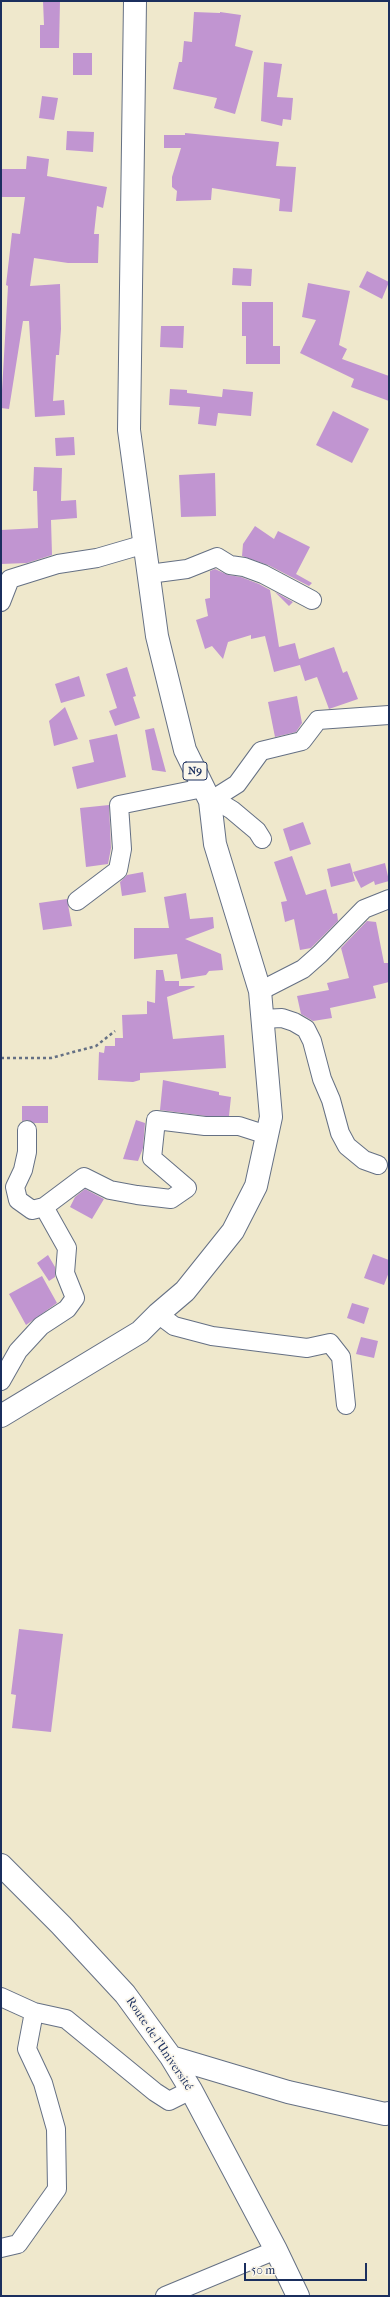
<!DOCTYPE html>
<meta charset="utf-8">
<style>
body{margin:0}
#map{position:relative;width:390px;height:2297px;overflow:hidden;background:#efe8cc;font-family:"IM FELL French Canon",serif}
canvas{display:block}
.frame{position:absolute;inset:0;border:2px solid #1b2f5e;pointer-events:none}
.scale{position:absolute;left:244px;top:2263px;width:123px;height:18px;box-sizing:border-box;border:2px solid #1b2f5e;border-top:0;padding-left:5px;font-size:12px;line-height:14px;white-space:nowrap;color:#1b2f5e;-webkit-text-stroke:3px #fbf7ec;paint-order:stroke}
</style>
<div id="map">
<canvas width="390" height="2297"></canvas>
<div class="frame"></div>
<div class="scale">50 m</div>
</div>
<script>
const c = document.querySelector('canvas').getContext('2d');
c.lineJoin = 'round';
function fill(path, color) { c.fillStyle = color; c.fill(path, 'evenodd'); }
const poly = rows => new Path2D(rows.map(r => 'M' + r).join(''));
function trace(path, color, width, dash) { c.strokeStyle = color; c.lineWidth = width; c.lineCap = dash ? 'butt' : 'round'; c.setLineDash(dash || []); c.stroke(path); }
function label(font, color, halo, rows, align = 'center') {
  c.font = font + ' "IM FELL French Canon",serif'; c.lineWidth = 3.5; c.setLineDash([]); c.textBaseline = 'middle'; c.strokeStyle = halo; c.fillStyle = color; for (const [text, x, y, turn = 0] of rows) {
    c.save(); c.translate(x, y); c.rotate((+turn || 0) * Math.PI / 180); c.textAlign = isNaN(turn) ? turn : align; if (halo) c.strokeText(text, 0, 0); c.fillText(text, 0, 0); c.restore();
  }
}
fill(poly([
 [43,1,60,1,59,48,40,48,40,25,44,25],
 [194,12,220,13,220,12,241,15,235,46,253,51,235,114,214,108,217,98,173,89,179,62,182,62,184,41,192,42],
 [73,53,92,53,92,75,73,75],
 [264,62,282,64,277,97,293,98,291,120,283,119,282,126,261,121],
 [42,96,58,98,54,120,39,118],
 [67,131,94,132,93,152,66,150],
 [185,133,279,142,276,166,296,167,292,212,279,211,280,199,212,188,211,200,176,201,177,191,172,187,172,177,181,148,164,148,164,135,185,135],
 [27,156,49,159,47,176,107,187,103,208,97,206,94,234,99,234,98,263,68,263,34,258,30,286,60,284,61,329,59,355,56,355,53,401,64,400,65,415,35,417,29,321,23,321,9,409,1,408,8,286,6,285,12,233,20,234,25,197,1,197,1,169,26,169],
 [233,268,252,269,251,286,232,285],
 [367,271,389,282,382,299,359,287],
 [308,283,350,291,339,345,347,349,342,359,389,376,389,401,351,387,354,379,300,353,316,320,302,317],
 [242,302,273,302,273,346,280,346,280,364,246,364,246,336,242,336],
 [161,326,184,326,183,348,160,347],
 [170,389,187,390,187,393,222,397,223,389,253,392,251,416,218,413,216,426,198,424,200,407,169,405],
 [333,411,369,429,352,463,316,445],
 [74,437,75,455,56,456,55,438],
 [34,467,62,468,61,501,76,500,77,518,51,520,52,555,27,563,1,564,1,530,38,528,37,491,33,491],
 [215,473,216,516,181,517,179,475],
 [255,526,274,539,278,531,310,547,296,574,312,583,309,586,268,565,242,556,243,544],
 [215,569,228,575,241,577,259,584,270,590,279,647,295,643,299,659,334,647,343,673,347,671,358,699,329,709,317,677,305,681,300,665,274,672,265,636,251,639,251,635,228,642,223,659,212,646,205,649,196,620,208,616,205,599,210,598,210,571],
 [275,592,293,602,289,606],
 [127,667,136,696,133,697,140,718,115,726,109,711,117,708,106,674],
 [79,676,85,696,61,703,55,684],
 [297,696,302,723,296,732,275,737,268,702],
 [65,707,78,739,54,746,49,721],
 [154,728,166,772,152,770,145,730],
 [117,734,126,777,77,789,72,767,94,762,89,740],
 [109,805,111,848,108,864,86,867,80,808],
 [303,822,311,844,290,851,283,829],
 [292,856,306,895,326,889,333,914,337,913,338,921,311,948,300,950,294,919,285,922,281,902,287,901,274,862],
 [350,863,355,881,331,887,327,869],
 [385,863,389,881,375,885,374,881,361,888,353,872],
 [143,872,146,892,122,896,120,882,127,875],
 [186,893,190,919,213,917,214,928,185,939,221,954,223,970,209,971,206,975,181,979,177,954,134,959,134,928,169,928,164,897],
 [67,899,72,926,43,930,39,903],
 [367,921,376,922,384,963,389,963,389,982,373,986,376,998,330,1008,332,1018,313,1021,301,1014,297,996,329,990,327,983,349,978,341,948],
 [156,970,163,970,165,981,179,981,179,986,194,986,195,987,167,997,173,1039,224,1035,226,1068,140,1073,140,1080,133,1082,98,1080,99,1052,104,1053,105,1046,115,1046,115,1038,123,1038,122,1015,147,1014,147,1001,155,1003],
 [163,1080,219,1092,219,1095,231,1097,229,1116,206,1116,160,1110],
 [22,1106,48,1106,48,1123,34,1123,27,1120,22,1121],
 [136,1120,145,1123,143,1148,138,1161,123,1159],
 [85,1189,104,1199,92,1219,70,1207,75,1197],
 [373,1254,389,1260,389,1272,384,1285,364,1278],
 [48,1255,55,1267,55,1277,49,1281,37,1263],
 [42,1276,57,1303,26,1325,9,1294],
 [352,1303,369,1308,364,1324,347,1318],
 [361,1337,378,1341,374,1358,356,1354],
 [19,1629,63,1634,51,1732,12,1728,16,1695,11,1694]
]), '#c195d1');
const minor = poly([
 [149,574,187,569,217,557,230,565,244,567,263,574,312,600],
 [1,602,10,579,58,564,97,558,145,544],
 [210,801,237,784,261,751,302,741,318,720,389,715],
 [210,801,222,804,232,810,257,831,262,839],
 [77,901,118,870,122,849,119,805,203,788],
 [260,991,303,969,320,954,364,909,389,899],
 [262,1019,282,1018,294,1022,306,1029,312,1041,322,1079,331,1100,340,1133,347,1146,364,1160,378,1165],
 [27,1130,27,1152,23,1170,15,1187,18,1200,32,1210,44,1207,84,1177,110,1190,137,1195,171,1199,187,1188,152,1158,156,1120,205,1126,239,1126,267,1135],
 [158,1314,174,1326,212,1336,307,1348,330,1343,341,1357,346,1405],
 [1,1381,18,1351,41,1326,67,1309,75,1298,65,1273,67,1248,44,1207],
 [1,1997,34,2012,66,2019,155,2092,169,2101,191,2090],
 [1,2248,18,2244,57,2189,56,2129,43,2083,27,2049,34,2012],
 [165,2296,276,2250]
]);
const major = poly([
 [1,1865,61,1925,125,1994,171,2057,191,2090,276,2250,298,2296],
 [171,2057,288,2092,385,2114,389,2113]
]);
const highway = poly([
 [1,1416,140,1332,158,1314,185,1291,233,1231,256,1186,271,1117,260,991,215,844,210,801,185,750,157,636,129,430,135,1]
]);
trace(minor, '#657084', 20);
trace(major, '#657084', 24);
trace(highway, '#657084', 24);
trace(poly([
 [1,1058,51,1058,96,1046,115,1031]
]), '#657084', 2.5, [3, 3]);
trace(minor, '#fff', 18);
trace(major, '#fff', 22);
trace(highway, '#fff', 22);
for (const [x, y, w] of [
 [195,771,24]
]) { const box = new Path2D(); box.roundRect(x - w / 2, y - 9, w, 18, 3); c.fillStyle = '#fbf7ec'; c.fill(box); trace(box, '#1b2f5e', 1); }
label('bold 11px', '#1b2f5e', null, [
 ["N9",195,771]
]);
label('12px', '#1b2f5e', '#fbf7ec', [
 ["Route de l'Université",159,2044,56]
]);
</script>
